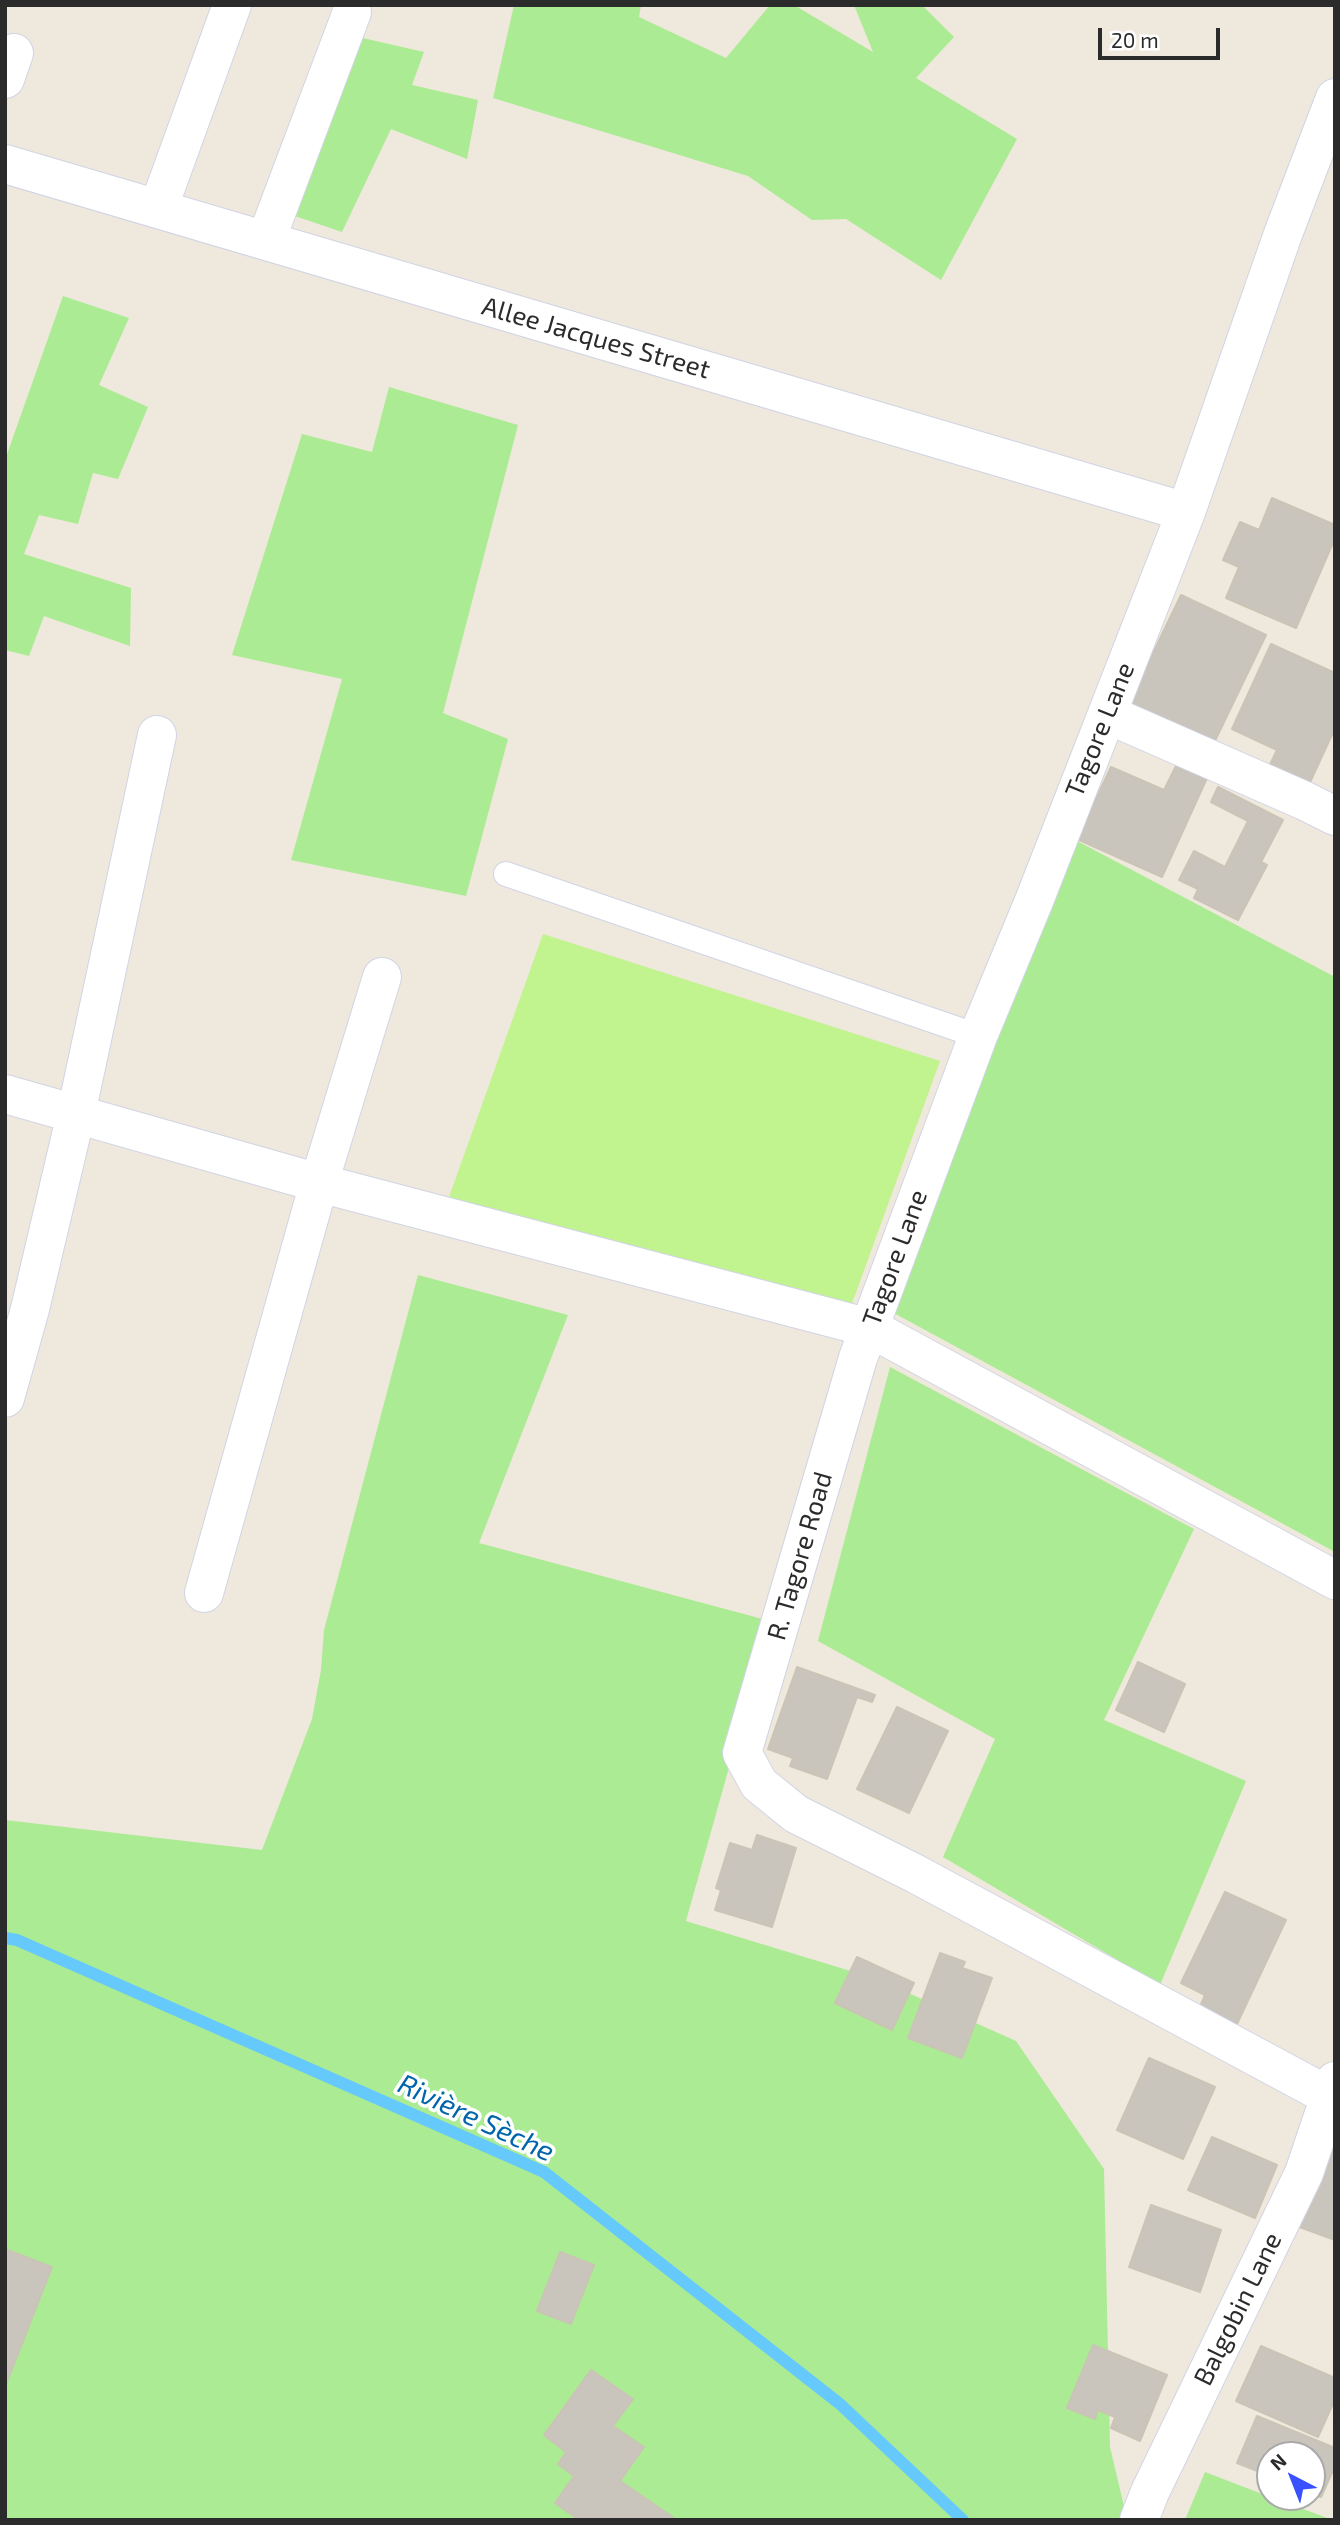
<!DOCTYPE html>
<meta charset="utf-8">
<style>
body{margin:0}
#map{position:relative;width:1340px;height:2525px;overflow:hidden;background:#efe8dc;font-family:"Exo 2",sans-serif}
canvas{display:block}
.frame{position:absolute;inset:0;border:7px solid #2b2b2b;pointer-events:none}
.north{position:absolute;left:1256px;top:2441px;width:70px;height:70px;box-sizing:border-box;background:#fff;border:2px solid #aaa;border-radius:50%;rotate:318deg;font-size:19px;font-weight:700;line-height:28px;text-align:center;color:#2b2b2b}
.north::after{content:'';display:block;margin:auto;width:24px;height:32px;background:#3951ff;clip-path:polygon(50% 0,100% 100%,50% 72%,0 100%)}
.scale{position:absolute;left:1098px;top:28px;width:122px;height:32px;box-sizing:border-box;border:4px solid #2b2b2b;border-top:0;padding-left:9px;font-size:21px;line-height:24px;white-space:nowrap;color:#2b2b2b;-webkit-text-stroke:5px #fff;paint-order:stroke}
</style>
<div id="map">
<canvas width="1340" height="2525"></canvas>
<div class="frame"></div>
<div class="north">N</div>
<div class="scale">20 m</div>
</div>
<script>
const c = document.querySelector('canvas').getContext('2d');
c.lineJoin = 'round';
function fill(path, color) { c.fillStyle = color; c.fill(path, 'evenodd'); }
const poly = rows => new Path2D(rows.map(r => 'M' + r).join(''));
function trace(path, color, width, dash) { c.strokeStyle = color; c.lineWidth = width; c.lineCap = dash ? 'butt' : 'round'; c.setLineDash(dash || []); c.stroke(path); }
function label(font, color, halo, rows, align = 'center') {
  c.font = font + ' "Exo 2",sans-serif'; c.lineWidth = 7; c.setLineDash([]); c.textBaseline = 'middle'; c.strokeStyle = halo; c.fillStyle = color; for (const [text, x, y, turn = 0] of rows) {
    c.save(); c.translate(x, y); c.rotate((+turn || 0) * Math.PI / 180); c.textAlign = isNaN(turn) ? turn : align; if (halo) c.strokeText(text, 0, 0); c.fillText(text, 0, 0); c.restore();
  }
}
fill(poly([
 [514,5,641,5,639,17,726,58,770,5,794,5,873,52,854,5,922,5,954,37,916,78,1017,139,941,280,846,219,812,220,748,176,493,98],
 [354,36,424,52,412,85,478,100,467,159,391,129,342,232,286,213],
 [63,296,129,318,99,385,148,407,118,479,93,473,78,524,39,515,24,554,131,588,130,646,44,616,29,656,5,650,5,460],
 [389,387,518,425,443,713,508,739,466,896,291,860,342,679,232,655,302,434,372,452],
 [1060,832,1335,977,1335,1552,879,1305],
 [418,1275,568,1315,479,1543,770,1621,686,1921,877,1979,1016,2041,1104,2169,1110,2447,1126,2515,1130,2520,5,2520,5,1820,262,1850,312,1719,321,1670,324,1630],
 [890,1367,1194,1529,1104,1720,1246,1781,1160,1985,943,1857,995,1739,818,1641],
 [1205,2472,1270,2497,1333,2520,1185,2520]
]), '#abeb93');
fill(poly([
 [543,934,940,1061,850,1309,449,1197]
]), '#c1f38e');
trace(poly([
 [5,1938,17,1940,544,2172,840,2404,963,2520]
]), '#65c9fb', 12);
const building = poly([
 [1272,498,1335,525,1335,538,1296,628,1226,598,1239,567,1223,560,1240,522,1259,530,1272,498],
 [1181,595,1266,635,1211,749,1126,709,1181,595],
 [1271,644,1335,673,1335,728,1306,791,1266,773,1277,750,1232,729,1271,644],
 [1177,764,1207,778,1162,877,1077,839,1111,767,1164,790,1177,764],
 [1218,787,1283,820,1261,862,1267,865,1238,920,1194,898,1198,889,1179,880,1194,851,1225,867,1248,821,1211,802,1218,787],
 [1138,1662,1185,1684,1164,1732,1116,1710,1138,1662],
 [797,1667,875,1695,872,1702,857,1697,827,1779,790,1766,793,1758,768,1749,797,1667],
 [897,1707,948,1731,909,1813,857,1789,897,1707],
 [757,1835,796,1848,772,1927,715,1910,721,1890,716,1888,730,1843,752,1850,757,1835],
 [1225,1892,1286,1920,1236,2026,1199,2009,1205,1995,1181,1983,1225,1892],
 [940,1953,965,1962,962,1968,992,1978,962,2058,908,2038,940,1953],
 [857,1957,914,1983,892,2030,835,2003,857,1957],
 [1149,2058,1215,2087,1183,2159,1117,2130,1149,2058],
 [1335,2130,1335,2240,1294,2225,1335,2130],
 [1212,2137,1277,2165,1255,2218,1188,2190,1212,2137],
 [1151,2205,1221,2230,1200,2292,1129,2267,1151,2205],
 [5,2249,52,2267,5,2387,5,2249],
 [560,2252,594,2265,571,2324,537,2311,560,2252],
 [1093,2345,1167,2375,1140,2441,1111,2428,1115,2417,1098,2410,1095,2419,1067,2408,1093,2345],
 [1261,2346,1335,2378,1335,2399,1318,2437,1236,2401,1261,2346],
 [591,2370,633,2399,613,2426,644,2447,620,2481,674,2518,673,2520,579,2520,555,2503,574,2476,558,2464,566,2452,544,2435,591,2370],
 [1257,2416,1335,2448,1335,2466,1321,2497,1312,2494,1312,2455,1270,2455,1270,2476,1237,2463,1257,2416]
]);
fill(building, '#cac5bc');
trace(building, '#cac4b6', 2);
const lane = poly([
 [506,874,978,1036]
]);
const street = poly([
 [5,79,14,53],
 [5,164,1186,512],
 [158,209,232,5],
 [266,240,352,12],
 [1107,714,1305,801,1335,816],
 [382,977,319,1183,870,1328,1335,1580],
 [5,1094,319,1183,204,1593],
 [5,1398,30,1309,76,1114,157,735],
 [1329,2096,914,1873,796,1814,759,1784,742,1753,858,1358,978,1036,1034,901,1186,512,1283,234,1335,98],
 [1139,2520,1150,2492,1304,2173,1335,2081]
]);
trace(lane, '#d1d4e6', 26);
trace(street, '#d1d4e6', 40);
trace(lane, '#fff', 24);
trace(street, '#fff', 38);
label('26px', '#2b2b2b', '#fff', [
 ["Allee Jacques Street",596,338,16],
 ["Tagore Lane",1100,730,-68],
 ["Tagore Lane",895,1258,-70],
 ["R. Tagore Road",800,1556,-74],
 ["Balgobin Lane",1238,2309,-64]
]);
label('italic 28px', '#0065ab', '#fff', [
 ["Rivière Sèche",476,2118,25]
]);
</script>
